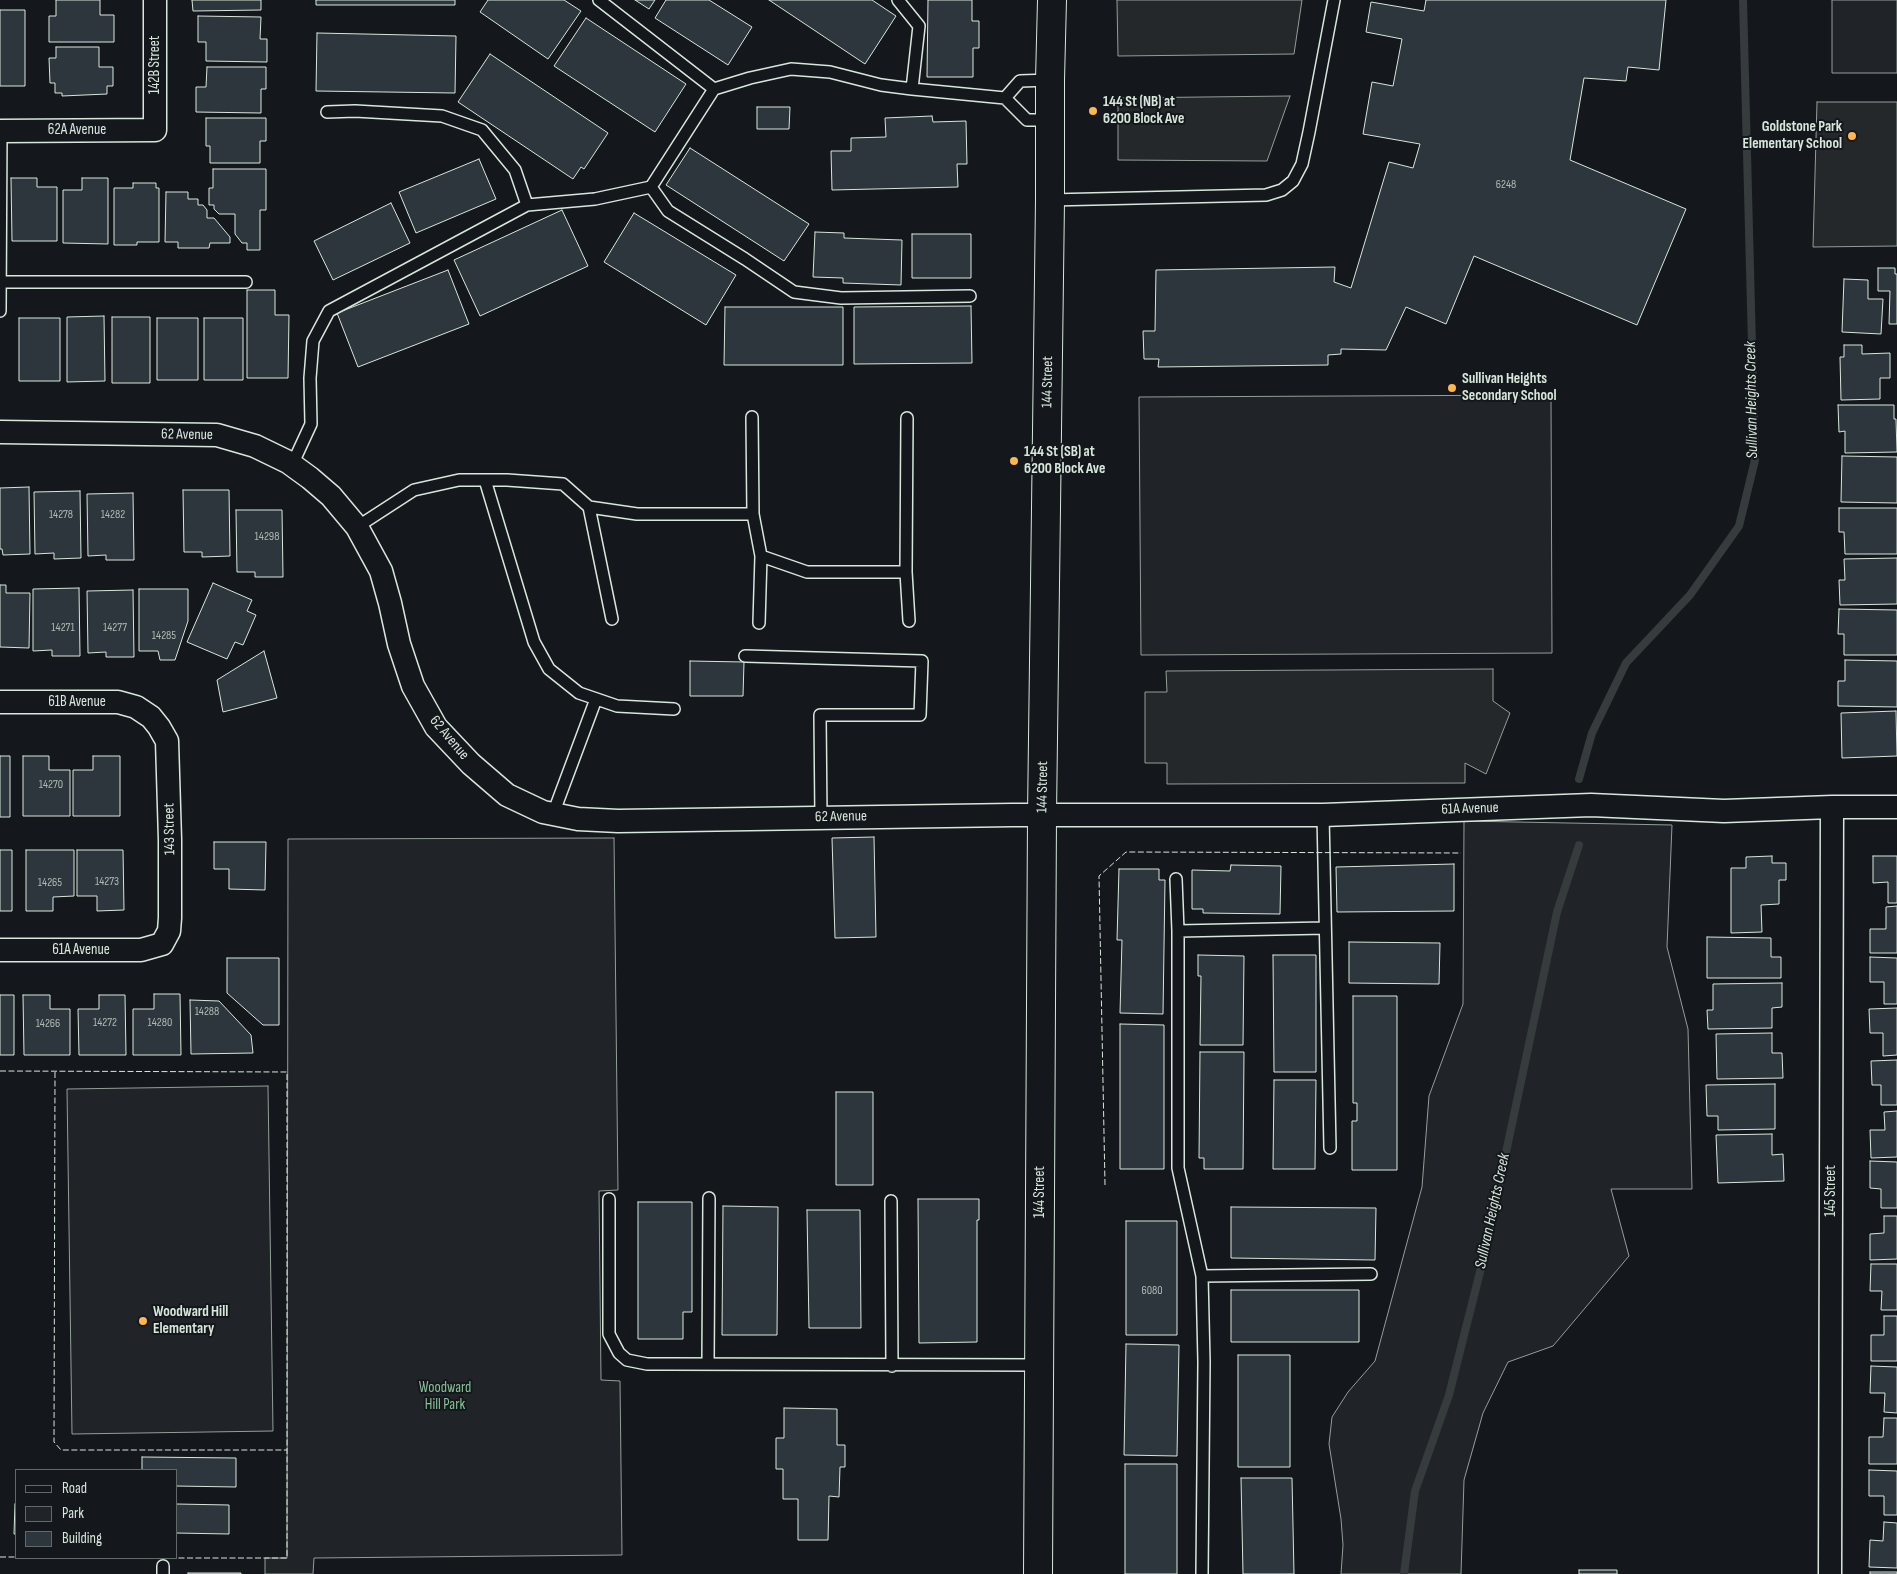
<!DOCTYPE html>
<style>
body{margin:0}
#map{position:relative;width:1897px;height:1574px;overflow:hidden;background:#14181c;font-family:"Sofia Sans Condensed",sans-serif}
canvas{display:block}
.legend{position:absolute;left:15px;top:1469px;width:162px;height:90px;box-sizing:border-box;background:#14181c;border:1px solid #626a69;margin:0;padding:6px 9px;list-style:none;font-size:15px;color:#d8e6dc}
.legend li{display:flex;align-items:center;gap:10px;height:25px}
.legend b{width:25px;border:1px solid #626a69}
</style>
<div id="map">
<canvas width="1897" height="1574"></canvas>
<ul class="legend">
<li><b style="height:6px;background:#14181c"></b>Road</li>
<li><b style="height:14px;background:#202428"></b>Park</li>
<li><b style="height:14px;background:#2c363c"></b>Building</li>
</ul>
</div>
<script>
const c = document.querySelector('canvas').getContext('2d');
c.lineJoin = 'round';
function fill(path, color) { c.fillStyle = color; c.fill(path, 'evenodd'); }
const poly = rows => new Path2D(rows.map(r => 'M' + r).join(''));
function trace(path, color, width, dash) { c.strokeStyle = color; c.lineWidth = width; c.lineCap = dash ? 'butt' : 'round'; c.setLineDash(dash || []); c.stroke(path); }
function label(font, color, halo, rows, align = 'center') {
  c.font = font + ' "Sofia Sans Condensed",sans-serif'; c.lineWidth = 4; c.setLineDash([]); c.textBaseline = 'middle'; c.strokeStyle = halo; c.fillStyle = color; for (const [text, x, y, turn = 0] of rows) {
    c.save(); c.translate(x, y); c.rotate((+turn || 0) * Math.PI / 180); c.textAlign = isNaN(turn) ? turn : align; if (halo) c.strokeText(text, 0, 0); c.fillText(text, 0, 0); c.restore();
  }
}
const green = poly([
 [1832,0,1897,0,1897,73,1832,73,1832,0],
 [1551,395,1552,653,1141,655,1139,397,1551,395],
 [1464,821,1672,825,1667,947,1688,1029,1692,1189,1611,1189,1629,1256,1553,1346,1508,1362,1483,1413,1464,1480,1461,1574,1341,1574,1343,1545,1341,1519,1329,1444,1332,1417,1348,1392,1375,1361,1422,1187,1429,1096,1463,1004,1464,821],
 [614,838,618,1190,599,1191,601,1380,620,1381,622,1555,314,1558,313,1574,265,1574,265,1558,287,1558,288,839,614,838],
 [268,1086,273,1431,72,1434,67,1089,268,1086]
]);
fill(green, '#202428');
trace(green, '#939e99', 1);
const parking = poly([
 [1117,0,1302,0,1294,54,1118,56,1117,0],
 [1290,96,1267,161,1118,160,1118,98,1290,96],
 [1817,102,1897,102,1897,246,1813,247,1817,102],
 [1493,669,1493,701,1510,713,1486,774,1465,763,1465,783,1167,784,1167,763,1145,763,1145,692,1167,692,1166,671,1493,669]
]);
fill(parking, '#24282b');
trace(parking, '#939e99', 1);
trace(poly([
 [1579,779,1592,733,1626,663,1690,595,1739,526,1755,460,1743,0],
 [1404,1574,1415,1491,1449,1395,1484,1256,1557,912,1579,845]
]), '#363b3e', 8);
const building = poly([
 [56,0,100,0,100,15,114,15,114,42,49,42,49,16,56,16,56,0],
 [192,0,261,0,261,10,193,11,192,0],
 [316,0,455,0,455,5,316,5,316,0],
 [488,0,564,0,581,11,548,59,480,12,488,0],
 [635,0,655,0,649,9,635,0],
 [666,0,709,0,752,27,728,65,655,18,666,0],
 [769,0,872,0,896,16,865,64,769,0],
 [928,0,972,0,972,21,979,21,979,48,973,48,973,77,927,77,928,0],
 [1426,0,1666,0,1659,70,1628,67,1626,81,1584,78,1570,160,1686,209,1637,325,1474,256,1446,324,1406,307,1386,350,1341,349,1341,354,1328,355,1328,365,1158,367,1159,359,1144,359,1143,331,1155,331,1156,270,1335,267,1334,282,1351,288,1389,162,1413,168,1420,144,1363,134,1372,82,1393,86,1402,39,1366,32,1371,2,1424,11,1426,0],
 [0,10,25,10,25,86,0,86,0,10],
 [198,16,261,17,260,39,267,39,267,62,206,61,206,42,198,42,198,16],
 [586,18,686,84,655,132,554,66,586,18],
 [317,33,456,36,455,93,316,91,317,33],
 [56,47,99,47,99,67,113,67,113,86,107,86,107,94,62,96,62,93,55,93,55,83,50,83,49,58,56,58,56,47],
 [490,54,608,133,584,169,581,167,573,179,458,102,490,54],
 [207,67,266,67,266,89,261,89,261,113,196,112,196,87,206,87,207,67],
 [757,107,790,107,789,129,757,129,757,107],
 [932,116,933,122,966,121,967,164,957,164,958,187,832,190,831,151,851,151,851,138,886,137,885,118,932,116],
 [206,118,266,118,266,141,260,141,260,163,210,163,210,146,206,146,206,118],
 [690,148,809,224,784,261,666,185,690,148],
 [479,159,496,199,416,233,399,192,479,159],
 [213,169,266,169,266,210,260,210,260,250,247,250,247,243,242,243,235,234,235,214,219,214,214,209,214,205,209,205,209,188,213,188,213,169],
 [11,178,37,178,37,187,57,187,57,241,12,241,11,178],
 [82,178,108,178,108,244,63,243,63,190,82,190,82,178],
 [133,183,156,183,156,188,159,188,159,242,137,242,137,245,114,245,114,188,133,188,133,183],
 [166,192,188,192,188,199,198,199,198,205,203,205,207,210,207,218,214,218,230,237,230,243,210,243,209,248,178,248,178,242,165,242,166,192],
 [391,203,410,243,333,280,314,241,391,203],
 [562,210,588,266,480,316,454,260,562,210],
 [634,213,736,275,706,325,604,262,634,213],
 [815,232,844,233,844,238,902,240,901,285,843,283,843,278,813,277,815,232],
 [912,234,971,234,971,278,912,278,912,234],
 [1878,268,1895,268,1895,274,1897,274,1897,324,1889,324,1890,291,1878,291,1878,268],
 [448,270,469,324,358,367,337,313,448,270],
 [1844,279,1868,280,1868,299,1883,299,1881,334,1842,332,1844,279],
 [247,290,275,290,275,315,289,315,288,378,247,378,247,290],
 [971,306,972,363,854,364,854,307,971,306],
 [725,307,843,307,843,365,724,365,725,307],
 [104,316,105,381,67,382,67,317,104,316],
 [112,317,150,317,150,383,112,383,112,317],
 [19,318,60,318,60,381,19,381,19,318],
 [157,318,198,318,198,380,157,380,157,318],
 [204,318,243,318,243,380,204,380,204,318],
 [1844,345,1862,345,1862,354,1890,353,1890,378,1880,378,1880,399,1841,400,1840,357,1844,357,1844,345],
 [1838,405,1894,405,1894,419,1896,419,1897,452,1845,453,1845,431,1839,432,1838,405],
 [1842,456,1897,457,1897,503,1841,502,1842,456],
 [29,487,30,554,3,555,2,549,0,549,0,488,29,487],
 [183,490,229,490,230,556,202,557,202,552,184,552,183,490],
 [80,491,81,558,54,559,54,553,35,554,34,492,80,491],
 [133,493,134,560,106,560,106,555,88,556,87,494,133,493],
 [1839,508,1897,508,1897,554,1845,554,1844,532,1839,532,1839,508],
 [236,510,282,510,283,577,255,577,255,572,237,572,236,510],
 [1897,558,1897,604,1840,605,1839,580,1845,580,1844,559,1897,558],
 [213,583,252,600,247,611,256,615,243,645,235,642,227,659,187,642,213,583],
 [0,585,6,585,6,593,30,593,29,648,0,647,0,585],
 [79,588,80,656,52,656,52,650,33,651,33,589,79,588],
 [139,589,188,589,188,621,175,660,160,660,158,651,139,651,139,589],
 [133,590,134,657,106,657,106,652,88,653,87,591,133,590],
 [1839,609,1897,610,1897,655,1844,655,1844,634,1838,634,1839,609],
 [264,651,277,698,223,712,217,680,264,651],
 [1845,660,1897,661,1897,707,1838,706,1838,681,1845,681,1845,660],
 [690,661,744,662,743,696,690,696,690,661],
 [1896,711,1897,756,1842,758,1841,713,1896,711],
 [0,756,10,756,10,817,0,817,0,756],
 [23,756,49,756,49,770,70,770,70,816,23,816,23,756],
 [93,756,120,756,120,816,73,816,73,770,93,770,93,756],
 [874,837,876,937,835,938,832,838,874,837],
 [214,842,266,842,265,890,229,889,229,869,214,869,214,842],
 [0,850,12,850,12,911,0,911,0,850],
 [26,850,74,850,74,896,53,897,53,911,26,911,26,850],
 [77,850,123,850,124,910,97,911,97,896,77,896,77,850],
 [1772,856,1772,863,1786,863,1786,880,1779,880,1779,904,1761,905,1762,932,1731,933,1731,868,1746,868,1746,857,1772,856],
 [1873,856,1897,856,1897,903,1888,903,1888,882,1873,883,1873,856],
 [1454,864,1454,911,1337,912,1336,867,1454,864],
 [1231,865,1281,866,1280,914,1203,913,1203,909,1192,909,1192,870,1230,871,1231,865],
 [1119,869,1159,869,1159,880,1165,880,1163,1014,1120,1013,1122,940,1117,940,1119,869],
 [1897,906,1897,953,1870,953,1870,929,1886,929,1886,907,1897,906],
 [1707,937,1771,938,1771,957,1781,957,1781,978,1707,978,1707,937],
 [1349,942,1440,943,1439,984,1349,983,1349,942],
 [1198,955,1244,956,1243,1045,1200,1045,1201,976,1198,976,1198,955],
 [1273,955,1316,955,1316,1072,1274,1072,1273,955],
 [1870,957,1897,958,1897,1004,1884,1004,1884,982,1870,982,1870,957],
 [227,958,279,958,279,1025,263,1025,227,993,227,958],
 [1782,983,1782,1007,1772,1008,1772,1028,1708,1029,1707,1010,1713,1010,1713,984,1782,983],
 [154,994,180,994,181,1055,133,1055,133,1009,154,1009,154,994],
 [0,995,14,995,14,1055,0,1055,0,995],
 [23,995,50,995,50,1009,70,1009,70,1055,24,1055,23,995],
 [99,995,125,995,126,1055,79,1055,78,1009,99,1009,99,995],
 [1353,996,1397,996,1397,1170,1352,1170,1352,1121,1357,1121,1357,1103,1353,1103,1353,996],
 [190,1000,219,1001,251,1035,253,1053,191,1054,190,1000],
 [1897,1008,1897,1055,1883,1056,1883,1033,1870,1033,1869,1009,1897,1008],
 [1120,1024,1164,1025,1164,1169,1120,1169,1120,1024],
 [1772,1033,1772,1053,1782,1053,1783,1078,1717,1079,1716,1034,1772,1033],
 [1200,1052,1244,1052,1243,1169,1204,1169,1204,1158,1199,1158,1200,1052],
 [1897,1060,1897,1105,1881,1105,1881,1085,1872,1085,1871,1061,1897,1060],
 [1274,1080,1316,1080,1315,1169,1273,1169,1274,1080],
 [1775,1084,1775,1129,1718,1130,1718,1116,1707,1116,1706,1085,1775,1084],
 [836,1092,873,1092,873,1185,836,1185,836,1092],
 [1897,1111,1897,1157,1871,1158,1870,1130,1885,1130,1884,1112,1897,1111],
 [1772,1134,1772,1155,1783,1154,1784,1181,1718,1183,1716,1135,1772,1134],
 [1870,1161,1897,1162,1897,1208,1881,1208,1881,1189,1870,1188,1870,1161],
 [918,1199,979,1199,979,1220,977,1220,977,1342,919,1343,918,1199],
 [638,1202,692,1202,692,1312,683,1312,683,1339,638,1339,638,1202],
 [723,1206,778,1207,777,1335,722,1335,723,1206],
 [1231,1207,1376,1208,1375,1260,1231,1258,1231,1207],
 [807,1210,860,1210,861,1328,809,1328,807,1210],
 [1884,1216,1897,1216,1897,1259,1870,1260,1870,1234,1884,1233,1884,1216],
 [1126,1221,1177,1221,1177,1335,1126,1335,1126,1221],
 [1871,1264,1897,1264,1897,1310,1881,1310,1882,1291,1870,1291,1871,1264],
 [1231,1290,1359,1290,1359,1342,1231,1342,1231,1290],
 [1884,1316,1897,1316,1897,1361,1871,1361,1871,1335,1884,1335,1884,1316],
 [1126,1344,1179,1345,1177,1456,1124,1455,1126,1344],
 [1238,1355,1290,1355,1290,1467,1238,1467,1238,1355],
 [1871,1366,1897,1367,1897,1413,1884,1412,1885,1393,1870,1393,1871,1366],
 [784,1408,837,1409,837,1445,845,1445,845,1467,840,1467,839,1497,829,1496,828,1540,798,1540,798,1499,783,1499,783,1469,776,1469,776,1438,784,1438,784,1408],
 [1884,1418,1897,1418,1897,1464,1869,1464,1869,1437,1883,1437,1884,1418],
 [142,1457,236,1458,236,1487,176,1486,176,1470,142,1470,142,1457],
 [1125,1464,1177,1464,1177,1574,1125,1574,1125,1464],
 [1869,1470,1897,1471,1897,1515,1884,1515,1884,1496,1869,1496,1869,1470],
 [1241,1478,1292,1478,1294,1574,1243,1574,1241,1478],
 [15,1504,16,1504,16,1534,14,1534,15,1504],
 [176,1504,229,1505,229,1534,176,1533,176,1504],
 [1884,1522,1897,1523,1897,1568,1869,1567,1870,1540,1883,1541,1884,1522],
 [1579,1570,1617,1570,1617,1574,1579,1574,1579,1570],
 [1870,1572,1897,1572,1897,1574,1870,1574,1870,1572],
 [188,1573,241,1573,241,1574,188,1574,188,1573]
]);
fill(building, '#2c363c');
trace(building, '#d8e6dc', 1);
const lane = poly([
 [599,0,714,89,750,78,791,69,830,72,881,85,912,89],
 [898,0,919,26,912,89,1005,98,1027,120,1050,120],
 [714,89,651,187,668,211,745,259,794,292,841,298,970,296],
 [1005,98,1020,81,1050,80],
 [327,112,355,111,442,116,482,130,515,170,527,205],
 [1050,200,1266,195,1282,190,1293,181,1302,164,1309,132,1334,0],
 [0,282,246,282],
 [0,311,1,131],
 [752,417,753,514],
 [292,465,311,424,310,378,313,341,329,311,527,205,595,199,651,187],
 [485,480,534,642,549,669,579,693,617,706,674,709],
 [589,507,612,619],
 [357,527,414,490,459,480,507,480,563,484,589,507,637,514,753,514,761,556,807,572,906,572,907,418],
 [906,572,909,621],
 [759,623,761,556],
 [745,656,922,661,920,715,820,715,821,818],
 [553,814,596,699],
 [1323,815,1330,1148],
 [1176,879,1178,931,1178,1168,1202,1276,1204,1362,1202,1574],
 [1178,931,1325,928],
 [609,1199,609,1334,619,1353,627,1360,647,1364,668,1364,1039,1365],
 [891,1201,892,1366],
 [1202,1276,1371,1274],
 [708,1364,709,1198],
 [163,1566,163,1574]
]);
const street = poly([
 [0,131,155,130,155,0],
 [0,432,217,435,255,446,288,462,310,478,331,496,357,527,381,571,390,603,399,644,413,686,436,727,471,764,507,795,543,812,578,819,618,821,1012,815,1323,815,1591,805,1724,811,1832,807,1897,807],
 [0,702,118,702,136,707,151,717,159,727,167,741,170,840,170,918,169,931,162,944,141,950,0,950],
 [1830,1574,1832,807]
]);
const secondary = poly([
 [1038,1574,1042,815,1050,200,1050,80,1052,0]
]);
trace(lane, '#d8e6dc', 14);
trace(street, '#d8e6dc', 25);
trace(secondary, '#d8e6dc', 30);
trace(lane, '#14181c', 11);
trace(street, '#14181c', 22);
trace(secondary, '#14181c', 28);
trace(poly([
 [0,1071,287,1072,287,1558,176,1558],
 [55,1072,54,1442,61,1450,287,1450],
 [1105,1185,1099,876,1126,852,1461,853],
 [0,1557,16,1557]
]), '#d8e6dc', 1, [6, 2.5]);
for (const [x, y, r, color] of [
 [1093,111,5,"#ffb74d"],
 [1852,136,5,"#ffb74d"],
 [1452,388,5,"#ffb74d"],
 [1014,461,5,"#ffb74d"],
 [143,1321,5,"#ffb74d"]
]) { const dot = new Path2D(); dot.arc(x, y, r, 0, 2 * Math.PI); c.fillStyle = color; c.fill(dot); trace(dot, '#14181c', 2); }
label('12px', '#adbab4', null, [
 ["6248",1506,185],
 ["14278",61,515],
 ["14282",113,515],
 ["14298",267,537],
 ["14271",63,628],
 ["14277",115,628],
 ["14285",164,636],
 ["14270",51,785],
 ["14273",107,882],
 ["14265",50,883],
 ["14288",207,1012],
 ["14272",105,1023],
 ["14280",160,1023],
 ["14266",48,1024],
 ["6080",1152,1291]
]);
label('15px', '#d8e6dc', '#14181c', [
 ["142B Street",155,65,-90],
 ["62A Avenue",77,130],
 ["144 Street",1048,382,-89],
 ["62 Avenue",187,435,1],
 ["61B Avenue",77,702],
 ["62 Avenue",449,738,50],
 ["144 Street",1043,787,-89],
 ["61A Avenue",1470,809,-2],
 ["62 Avenue",841,817,-1],
 ["143 Street",170,829,-91],
 ["61A Avenue",81,950],
 ["145 Street",1831,1191,-90],
 ["144 Street",1040,1192,-90]
]);
label('bold 15px', '#d8e6dc', '#14181c', [
 ["144 St (NB) at",1103,102],
 ["6200 Block Ave",1103,119],
 ["Goldstone Park",1842,127,"right"],
 ["Elementary School",1842,144,"right"],
 ["Sullivan Heights",1462,379],
 ["Secondary School",1462,396],
 ["144 St (SB) at",1024,452],
 ["6200 Block Ave",1024,469],
 ["Woodward Hill",153,1312],
 ["Elementary",153,1329]
], 'left');
label('15px', '#8ac095', '#14181c', [
 ["Woodward",445,1388],
 ["Hill Park",445,1405]
]);
label('italic 16px', '#d8e6dc', '#14181c', [
 ["Sullivan Heights Creek",1752,400,-91],
 ["Sullivan Heights Creek",1493,1211,-78]
]);
</script>
